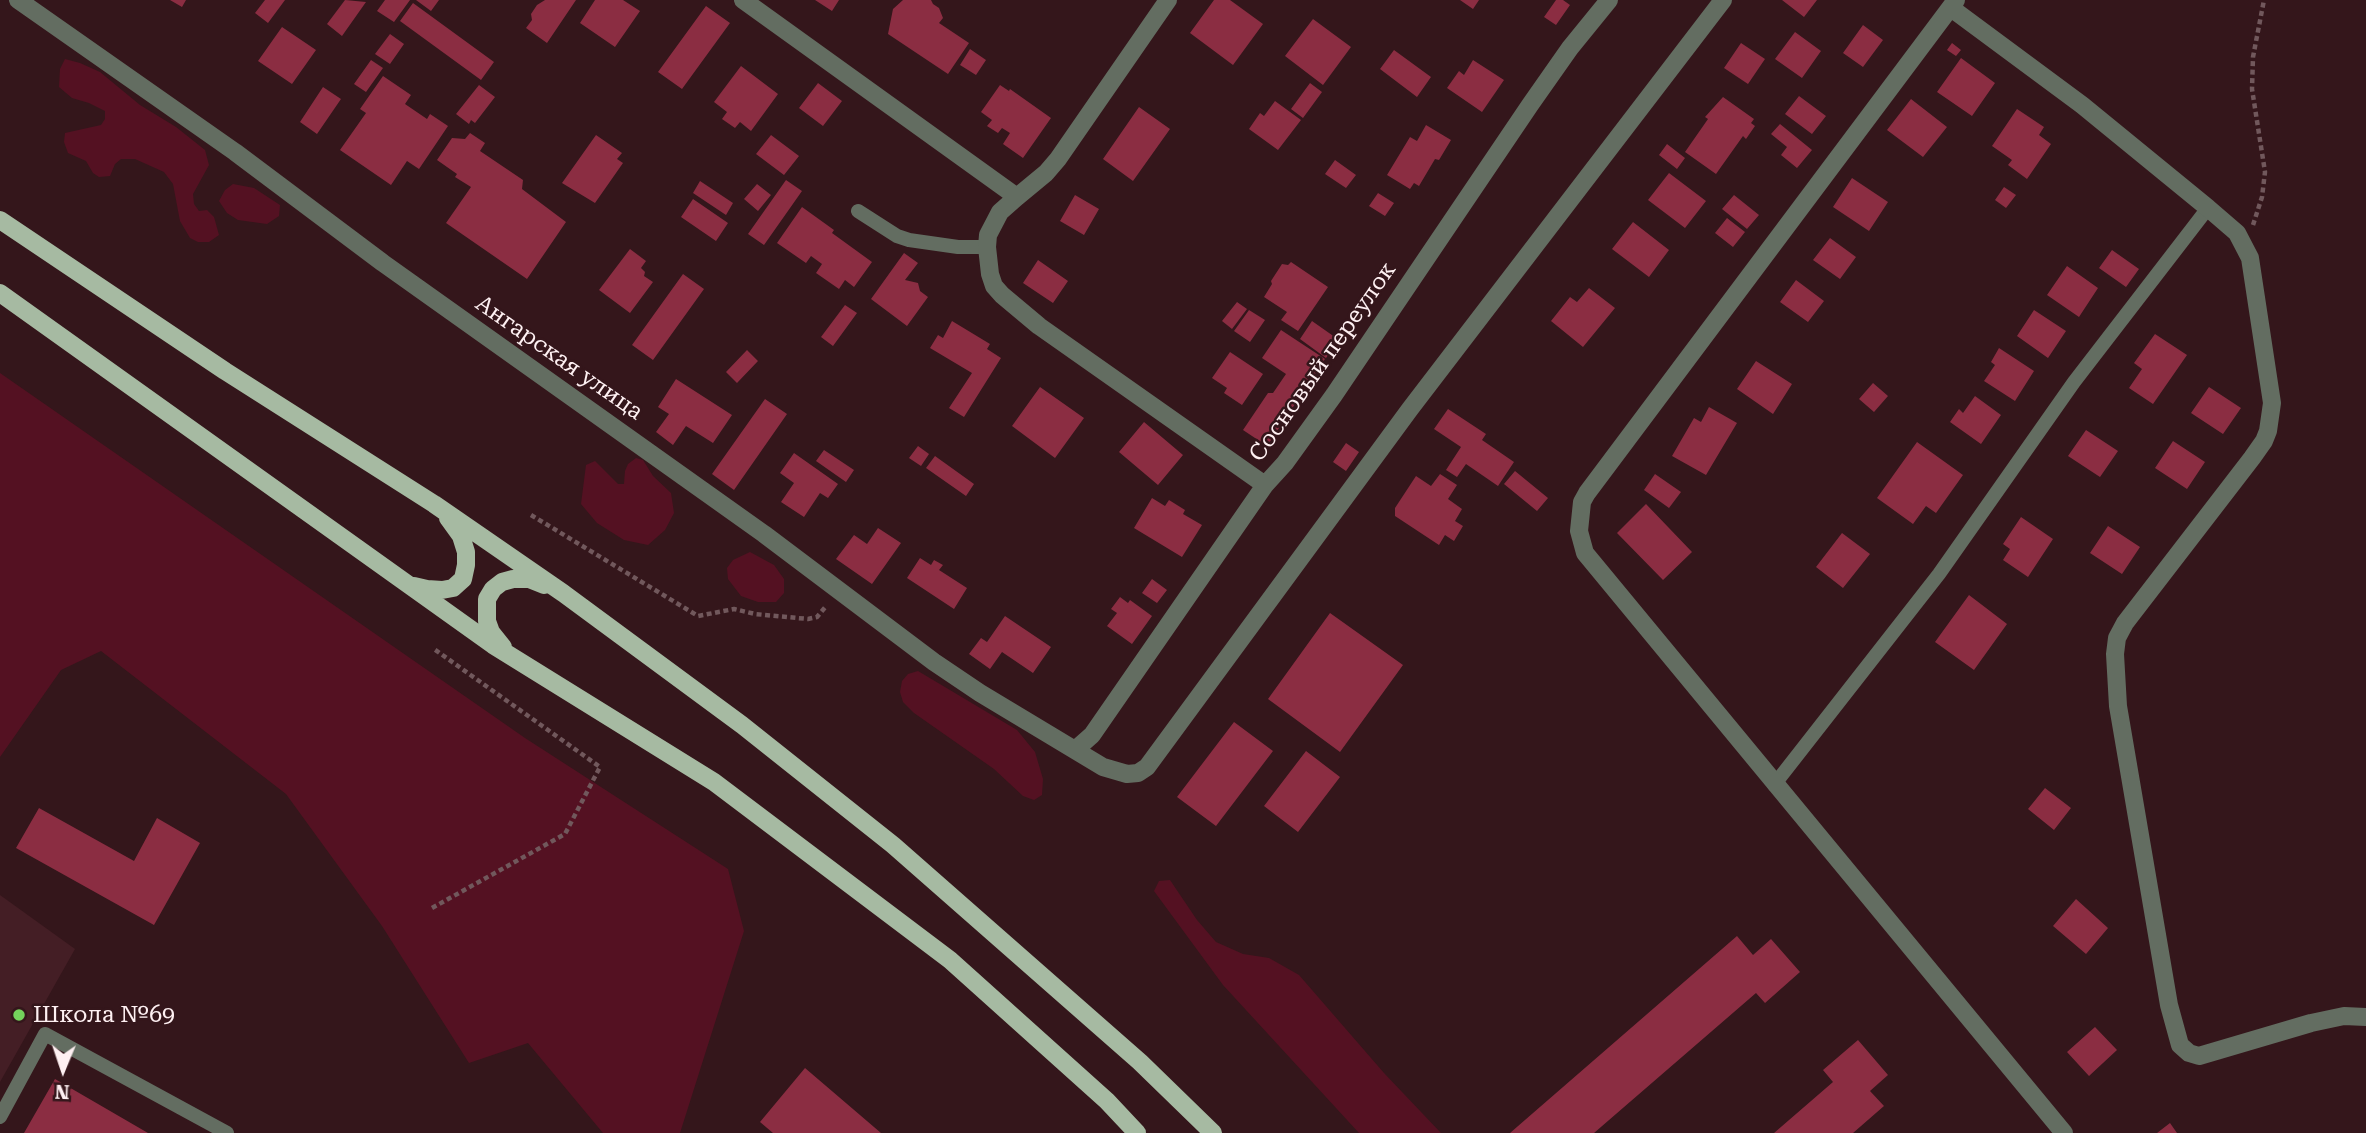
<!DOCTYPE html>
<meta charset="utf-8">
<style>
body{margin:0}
#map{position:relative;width:2366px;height:1133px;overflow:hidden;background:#34161b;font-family:"Roboto Serif",serif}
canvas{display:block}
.north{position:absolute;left:28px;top:1035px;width:70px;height:70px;-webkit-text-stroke:5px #34161b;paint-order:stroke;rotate:182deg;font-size:19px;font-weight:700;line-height:28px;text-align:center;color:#fef0f2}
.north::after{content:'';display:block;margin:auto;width:24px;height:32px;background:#fef0f2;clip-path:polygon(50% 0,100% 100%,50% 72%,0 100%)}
</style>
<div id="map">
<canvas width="2366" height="1133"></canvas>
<div class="north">N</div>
</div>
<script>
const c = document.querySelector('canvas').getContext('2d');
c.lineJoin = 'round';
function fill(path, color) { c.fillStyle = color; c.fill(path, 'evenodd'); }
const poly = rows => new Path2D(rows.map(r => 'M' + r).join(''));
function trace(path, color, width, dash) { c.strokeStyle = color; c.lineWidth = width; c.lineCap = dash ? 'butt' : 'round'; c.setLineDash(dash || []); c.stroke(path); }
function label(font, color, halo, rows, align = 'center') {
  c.font = font + ' "Roboto Serif",serif'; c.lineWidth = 5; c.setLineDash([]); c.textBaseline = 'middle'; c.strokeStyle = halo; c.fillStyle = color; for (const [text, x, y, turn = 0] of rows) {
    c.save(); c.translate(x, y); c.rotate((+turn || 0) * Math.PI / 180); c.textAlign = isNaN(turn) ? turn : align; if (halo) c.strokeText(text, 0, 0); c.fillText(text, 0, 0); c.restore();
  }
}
fill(poly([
 [0,895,75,949,0,1082]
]), '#441e25');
fill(poly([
 [65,59,80,63,100,72,140,105,176,127,205,150,209,165,193,194,194,204,199,211,207,210,214,217,219,235,209,242,198,242,190,238,180,221,173,184,164,172,135,159,121,159,115,164,110,176,99,177,93,173,86,161,68,153,64,142,65,133,101,125,105,119,105,111,89,103,72,98,59,87,60,69],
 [233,184,254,188,280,205,279,216,267,224,238,220,227,213,219,201,225,190],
 [0,373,525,738,728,869,744,931,680,1133,603,1133,528,1043,469,1063,382,926,286,794,101,651,61,670,0,757],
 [636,458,643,460,653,476,671,493,674,513,665,530,648,545,624,540,597,523,581,504,586,465,595,461,618,484,624,484,625,471,628,464],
 [750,552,774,565,784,579,784,593,776,602,758,602,741,596,728,579,727,568,733,560],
 [918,671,1017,730,1035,752,1043,779,1042,795,1034,800,1023,796,994,769,914,713,903,702,900,692,902,681,908,674],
 [1170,880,1197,920,1216,942,1243,954,1269,958,1299,975,1384,1073,1441,1133,1359,1133,1223,985,1154,891,1159,881]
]), '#541122');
fill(poly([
 [170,0,186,0,182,7],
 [265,0,285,0,268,23,255,13],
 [345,0,366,2,342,36,327,24],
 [385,0,410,0,394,22,377,11],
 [416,0,439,0,431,11],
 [545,0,576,0,547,43,526,28,532,20,531,14,537,5],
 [595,0,623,0,640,11,615,47,580,23],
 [815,0,839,0,832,11],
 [903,0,931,0,933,4,939,8,943,18,939,23,969,43,948,74,888,34,893,9],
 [1214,0,1230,0,1263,24,1233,65,1190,33],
 [1460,0,1479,0,1473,9],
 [1556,0,1563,0,1570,5,1556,25,1544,17],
 [1782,0,1817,0,1804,17],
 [413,3,494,62,481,80,400,21],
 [706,6,730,23,682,89,658,72],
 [1313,19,1351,47,1323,85,1285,56],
 [1863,25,1883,40,1863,67,1843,53],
 [282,27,316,50,292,84,258,61],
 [1795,32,1821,51,1802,78,1775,59],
 [390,34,404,44,390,64,375,54],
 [1741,43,1765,59,1748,84,1724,68],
 [1952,43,1961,50,1956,56,1947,50],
 [970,49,986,60,976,75,960,65],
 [1394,50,1431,77,1417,97,1380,69],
 [1961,58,1995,83,1972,116,1937,92],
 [371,60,383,68,366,92,354,84],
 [1473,60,1504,80,1482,112,1447,88,1459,71,1464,75],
 [741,66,778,94,751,131,740,122,735,128,722,119,727,112,714,102],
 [383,76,411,95,405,104,427,119,430,114,448,126,419,169,407,161,391,185,340,150,366,113,360,109],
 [818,83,842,101,823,126,799,108],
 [1310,83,1322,92,1303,118,1291,109],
 [479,85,495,97,475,123,471,120,469,124,456,114],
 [1000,85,1009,91,1010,89,1051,118,1023,158,1003,144,1010,133,1002,128,998,133,987,126,992,120,981,112],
 [323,87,341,99,317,134,300,122],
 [1799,96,1826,116,1812,134,1785,114],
 [1723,97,1754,119,1751,123,1755,126,1746,139,1743,136,1716,174,1685,152,1708,119,1705,117],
 [1911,99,1947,127,1923,157,1887,130],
 [1275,101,1301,120,1278,150,1249,129,1260,113,1264,116],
 [1139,107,1170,129,1133,181,1103,159],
 [2017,109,2044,127,2039,135,2051,144,2027,179,2008,165,2012,160,1992,146],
 [1780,124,1812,150,1797,168,1781,155,1787,147,1771,134],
 [1426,125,1451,140,1439,160,1435,159,1419,186,1414,183,1410,189,1387,175,1410,137,1417,141],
 [470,133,485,143,480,151,523,180,522,189,566,222,527,279,446,223,471,187,455,177,457,174,437,160,452,138,465,139],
 [596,135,622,153,617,159,623,163,595,203,562,183],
 [771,135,799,156,784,175,756,154],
 [1667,144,1685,158,1677,169,1659,155],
 [1335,160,1356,175,1346,188,1325,174],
 [1669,173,1706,201,1685,228,1648,200],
 [1852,178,1888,202,1869,231,1833,207],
 [786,180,802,191,764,245,748,234],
 [700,181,733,203,726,215,693,193],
 [757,184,771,195,758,211,744,199],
 [2004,187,2016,195,2006,208,1995,200],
 [1378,193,1394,203,1385,216,1369,206],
 [1075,195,1099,209,1084,235,1060,221],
 [1734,195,1759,215,1747,229,1722,209],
 [693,199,728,223,716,241,681,217],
 [802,207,834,230,832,233,872,262,854,287,845,280,839,289,816,273,822,264,811,256,806,263,777,243],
 [1727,218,1745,232,1733,247,1715,233],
 [1633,222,1669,250,1649,277,1612,249],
 [1830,238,1856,257,1840,279,1813,260],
 [630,249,646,261,641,268,645,272,644,276,653,282,630,313,599,290],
 [2112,250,2139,269,2126,287,2099,268],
 [904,253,918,263,905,280,918,283,920,291,928,297,907,326,871,299],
 [1038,260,1068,281,1053,303,1023,283],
 [1291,262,1328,287,1298,331,1281,320,1287,312,1264,297,1272,284,1271,281,1282,264,1288,265],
 [2067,266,2098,288,2079,317,2047,295],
 [683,274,704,289,653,360,632,345],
 [1796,280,1824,301,1808,322,1780,302],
 [1589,288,1615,308,1583,347,1551,321,1570,297,1577,302],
 [1237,302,1247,309,1232,329,1222,321],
 [845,305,857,313,833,346,821,337],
 [1249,310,1265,320,1250,342,1234,331],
 [2034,310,2066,331,2048,358,2017,336],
 [952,321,990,344,987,349,1001,358,964,417,949,408,972,373,930,348,938,335,943,338],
 [1312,321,1339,340,1326,358,1300,339],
 [1281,330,1325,359,1267,446,1243,430,1268,393,1273,393,1286,374,1262,358],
 [2155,334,2187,355,2153,404,2129,388,2142,369,2134,363],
 [1999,348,2034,371,2015,401,1984,381,1995,365,1991,362],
 [747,350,758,361,737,383,726,372],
 [1230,352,1263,374,1242,405,1224,393,1227,388,1212,378],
 [1756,361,1792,384,1773,414,1737,389],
 [676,379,732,415,713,443,686,426,673,445,656,432,669,414,658,407],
 [1873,383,1888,396,1874,412,1859,399],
 [1040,387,1084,418,1055,458,1012,426],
 [2209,387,2241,408,2223,434,2191,413],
 [1975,396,2001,415,1981,444,1950,422,1959,409,1963,413],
 [765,399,787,414,734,490,712,474],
 [1709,407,1737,423,1706,475,1672,456,1694,418,1701,422],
 [1448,409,1486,434,1482,440,1514,462,1498,486,1466,464,1457,477,1446,470,1461,447,1434,429],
 [1144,422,1183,455,1158,485,1119,452],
 [2086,430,2118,451,2100,477,2068,456],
 [2173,441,2205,462,2187,489,2155,468],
 [1917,442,1963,475,1936,513,1926,506,1913,524,1877,498],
 [1346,443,1359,452,1346,471,1333,462],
 [918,446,929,454,921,466,909,458],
 [824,450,854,470,846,482,816,461],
 [794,453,838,484,828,498,820,493,804,517,781,502,794,483,780,473],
 [935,456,974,484,966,496,926,468],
 [1515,471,1548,498,1537,511,1504,484],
 [1440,474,1457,485,1448,499,1462,509,1455,521,1463,526,1454,541,1445,535,1439,545,1395,516,1395,508,1416,476,1431,486],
 [1655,474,1681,492,1669,508,1644,490],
 [1152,498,1165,506,1169,500,1185,510,1183,514,1202,525,1182,557,1134,528],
 [1646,504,1692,552,1663,580,1617,533],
 [2021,517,2053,539,2028,577,2003,560,2010,549,2003,544],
 [2108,526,2140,547,2122,574,2090,553],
 [878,528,901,543,872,584,836,559,854,535,867,544],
 [1842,533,1870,554,1843,588,1816,567],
 [920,558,931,565,934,560,943,565,939,570,967,588,954,609,907,578],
 [1152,579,1167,590,1157,603,1142,593],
 [1969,595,2007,624,1974,670,1935,642],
 [1120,597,1128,603,1130,600,1152,616,1132,644,1107,626,1117,613,1111,609],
 [1330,613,1403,665,1340,752,1268,699],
 [1005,616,1051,647,1033,673,1002,652,990,669,969,654,981,638,987,642],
 [1234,722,1273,751,1216,826,1177,797],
 [1306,751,1340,777,1298,832,1264,806],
 [2045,788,2071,808,2054,830,2028,809],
 [39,808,134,861,157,818,200,843,154,925,16,848],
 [2076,899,2108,928,2086,954,2053,926],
 [1737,936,1753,955,1771,939,1800,972,1765,1003,1756,993,1594,1133,1510,1133],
 [2095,1027,2117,1050,2089,1076,2067,1052],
 [1858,1040,1888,1075,1870,1091,1884,1106,1853,1133,1774,1133,1833,1082,1823,1070],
 [805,1068,881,1133,773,1133,760,1122],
 [55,1079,148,1133,24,1133],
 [2170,1123,2177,1133,2157,1133]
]), '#8b2d42');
trace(poly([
 [2253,225,2262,197,2265,172,2252,89,2253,57,2264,0],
 [531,515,698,616,734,609,755,614,808,619,817,617,827,605],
 [432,908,565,834,600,767,434,649]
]), '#71585c', 4.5, [5, 3.5]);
trace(poly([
 [858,211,897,236,909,240,958,247,987,247],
 [1774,785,1939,574,2074,382,2208,208],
 [0,1117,45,1034,227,1133]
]), '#636d61', 14);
trace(poly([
 [18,0,235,152,383,263,764,534,934,662,980,693,1103,767,1127,774,1138,773,1147,767,1410,409,1723,0],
 [743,0,1017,197,1046,173,1058,159,1168,0],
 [1956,0,1587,493,1582,502,1579,531,1585,553,2064,1133],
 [1951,8,2082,105,2208,208,2237,233,2250,258,2272,403,2268,431,2264,441,2252,458,2125,623,2117,638,2115,654,2118,706,2169,1005,2180,1045,2189,1053,2199,1056,2311,1023,2344,1016,2366,1017],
 [1017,197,1000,212,988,235,987,247,990,274,994,286,1002,295,1039,326,1265,485],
 [1075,750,1092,735,1265,485,1285,463,1334,395,1530,105,1570,48,1609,0]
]), '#636d61', 18);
trace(poly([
 [0,220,225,371,434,504,563,593,742,725,893,845,1140,1062,1213,1133],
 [0,293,493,645,714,782,950,960,1107,1101,1137,1133],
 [414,586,427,589,442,590,453,588,463,579,466,565,466,552,461,536,448,518],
 [503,647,491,632,487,621,487,599,493,589,502,582,513,579,529,579,544,585]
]), '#a6baa2', 18);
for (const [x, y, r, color] of [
 [19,1015,7,"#74d25c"]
]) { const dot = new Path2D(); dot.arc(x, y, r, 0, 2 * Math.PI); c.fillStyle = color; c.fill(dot); trace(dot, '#34161b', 2.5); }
label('23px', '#fef0f2', '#34161b', [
 ["Ангарская улица",559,358,35],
 ["Сосновый переулок",1323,362,-55]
]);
label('23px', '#fef0f2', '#34161b', [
 ["Школа №69",33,1015]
], 'left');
</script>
